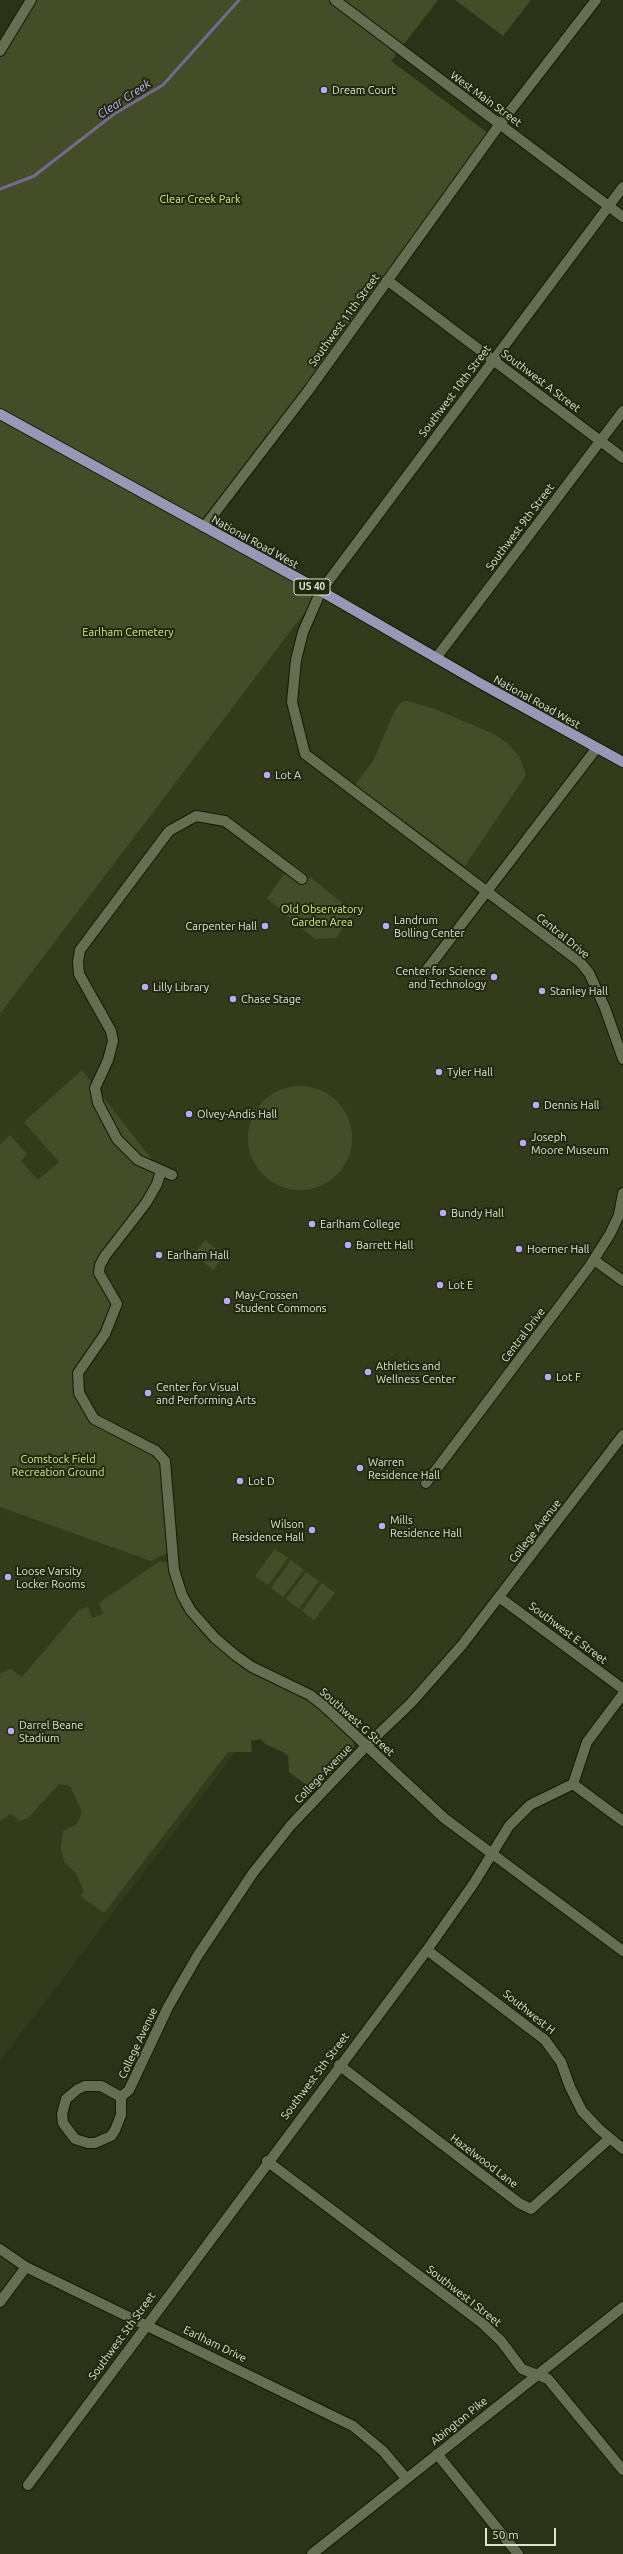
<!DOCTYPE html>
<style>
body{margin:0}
#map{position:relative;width:623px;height:2554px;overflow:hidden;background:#2c3218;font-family:Ubuntu,sans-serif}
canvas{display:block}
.scale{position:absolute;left:485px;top:2528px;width:71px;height:18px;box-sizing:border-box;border:2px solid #dee3d3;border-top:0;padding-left:5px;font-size:12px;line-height:14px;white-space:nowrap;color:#dee3d3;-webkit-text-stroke:3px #22280e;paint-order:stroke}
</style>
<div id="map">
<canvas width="623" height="2554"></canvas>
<div class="scale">50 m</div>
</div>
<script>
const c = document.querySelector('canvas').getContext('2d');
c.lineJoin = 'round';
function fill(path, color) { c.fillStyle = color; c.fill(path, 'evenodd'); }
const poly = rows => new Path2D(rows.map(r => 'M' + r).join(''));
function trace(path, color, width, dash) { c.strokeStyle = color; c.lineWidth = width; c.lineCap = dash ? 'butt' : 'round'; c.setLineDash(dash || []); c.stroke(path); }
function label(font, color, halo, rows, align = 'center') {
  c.font = font + ' Ubuntu,sans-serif'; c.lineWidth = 4; c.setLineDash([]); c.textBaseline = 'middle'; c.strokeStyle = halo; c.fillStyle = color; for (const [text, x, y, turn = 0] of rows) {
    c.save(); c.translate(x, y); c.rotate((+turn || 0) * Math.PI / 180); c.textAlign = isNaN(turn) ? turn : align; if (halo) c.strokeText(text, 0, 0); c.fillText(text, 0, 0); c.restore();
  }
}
fill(poly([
 [321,591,623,762,623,1435,499,1597,367,1745,288,1683,0,2061,0,1014],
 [0,2249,26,2267,0,2302]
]), '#343b1b');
fill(poly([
 [31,0,438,0,391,61,492,136,204,527,321,591,0,1014,0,51],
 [455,0,531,0,503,36],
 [407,701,432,708,494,734,507,743,519,756,526,775,465,866,355,785,373,761,395,710,402,702],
 [292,863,354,912,336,938,315,939,267,898],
 [82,1070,161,1171,157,1184,100,1265,117,1304,78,1373,79,1393,94,1419,165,1461,172,1551,151,1561,0,1507,0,1145,10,1135,27,1154,21,1161,38,1180,59,1162,24,1122],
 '248 1138a52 52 0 1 1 104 0a52 52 0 1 1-104 0Z',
 [205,1240,225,1256,213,1270,194,1254],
 [275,1549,288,1558,268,1585,255,1576],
 [291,1560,304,1570,283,1597,271,1588],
 [160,1561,168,1563,177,1598,204,1636,247,1669,294,1691,324,1712,349,1735,354,1743,353,1752,306,1797,301,1793,305,1784,289,1772,288,1756,283,1752,265,1744,261,1739,251,1741,252,1752,228,1752,104,1913,80,1896,84,1892,76,1873,64,1862,61,1849,63,1831,77,1824,82,1812,70,1786,59,1784,28,1818,20,1821,11,1814,0,1821,0,1673,11,1669,22,1677,79,1610,88,1607,92,1618,103,1614,99,1603],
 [306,1572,319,1581,299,1609,286,1599],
 [322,1583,335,1593,314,1620,302,1611]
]), '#444d28');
trace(poly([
 [0,189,34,176,114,114,163,85,239,0]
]), '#736b8f', 3);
const street = poly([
 [335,0,623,217],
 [0,51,31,0],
 [623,187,321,591,303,632,296,660,292,702,305,754,580,962,589,973,605,1008,623,1059],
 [387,280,623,458],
 [204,527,308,391,500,124,596,0],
 [436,658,623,411],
 [425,972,596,749],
 [161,1171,157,1184,146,1203,105,1256,100,1265,99,1273,117,1304,105,1334,78,1373,79,1393,94,1419,156,1451,165,1461,174,1570,182,1595,191,1611,215,1638,235,1655,252,1667,310,1695,324,1706,444,1818,623,1951],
 [172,1175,138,1160,117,1139,98,1103,95,1088,108,1060,113,1041,111,1031,79,974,78,962,80,950,169,831,196,816,225,821,302,879],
 [594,1260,623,1281],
 [426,1483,589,1267,610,1234,619,1215,623,1193],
 [499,1597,623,1689],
 [573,1784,623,1821],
 [427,1950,545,2040,561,2062,570,2087,582,2111,599,2129,623,2149],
 [339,2065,519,2203,531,2209,610,2138],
 [85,2086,101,2086,121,2097,121,2115,115,2130,111,2136,95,2143,88,2143,75,2139,63,2123,62,2114,66,2099,78,2089,85,2086],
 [121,2097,129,2090,168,2007,198,1955,253,1873,291,1825,367,1745,411,1703,462,1645,623,1435],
 [267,2161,482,2323,501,2341,522,2369,548,2379,623,2470],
 [0,2249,26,2267,353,2426,383,2451,406,2478],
 [0,2302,26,2267],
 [437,2454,518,2554],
 [28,2485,427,1950,474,1883,509,1826,530,1805,573,1784,587,1742,623,1694],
 [312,2554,623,2307]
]);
const primary = poly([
 [0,414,321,591,478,682,623,762]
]);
trace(street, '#141902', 12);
trace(primary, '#141902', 12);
trace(street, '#666e52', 10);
trace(primary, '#9a96b5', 10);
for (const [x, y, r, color] of [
 [324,90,4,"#b8abf7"],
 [267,775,4,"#b8abf7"],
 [265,926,4,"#b8abf7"],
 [386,926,4,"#b8abf7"],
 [494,977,4,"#b8abf7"],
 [145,987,4,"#b8abf7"],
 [542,991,4,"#b8abf7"],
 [233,999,4,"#b8abf7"],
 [439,1072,4,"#b8abf7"],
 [536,1105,4,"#b8abf7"],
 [189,1114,4,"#b8abf7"],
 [523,1143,4,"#b8abf7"],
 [443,1213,4,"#b8abf7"],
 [312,1224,4,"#b8abf7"],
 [348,1245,4,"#b8abf7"],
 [519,1249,4,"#b8abf7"],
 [159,1255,4,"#b8abf7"],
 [440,1285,4,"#b8abf7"],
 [227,1301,4,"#b8abf7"],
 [368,1372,4,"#b8abf7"],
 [548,1377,4,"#b8abf7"],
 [148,1393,4,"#b8abf7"],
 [360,1468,4,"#b8abf7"],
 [240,1481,4,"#b8abf7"],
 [382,1526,4,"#b8abf7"],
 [312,1530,4,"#b8abf7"],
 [8,1577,4,"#b8abf7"],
 [11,1731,4,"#b8abf7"]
]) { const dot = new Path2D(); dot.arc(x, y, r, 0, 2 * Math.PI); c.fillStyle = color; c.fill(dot); trace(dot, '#22280e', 1.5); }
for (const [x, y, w] of [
 [312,587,36]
]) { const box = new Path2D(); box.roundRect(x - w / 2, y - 8, w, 16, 3); c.fillStyle = '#22280e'; c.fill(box); trace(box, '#dee3d3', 1); }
label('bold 10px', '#dee3d3', null, [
 ["US 40",312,587]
]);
label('11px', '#dee3d3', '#22280e', [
 ["Dream Court",332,90],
 ["Lot A",275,775],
 ["Landrum",394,920],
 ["Bolling Center",394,933],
 ["Carpenter Hall",257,926,"right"],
 ["Center for Science",486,971,"right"],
 ["and Technology",486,984,"right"],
 ["Lilly Library",153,987],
 ["Stanley Hall",550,991],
 ["Chase Stage",241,999],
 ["Tyler Hall",447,1072],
 ["Dennis Hall",544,1105],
 ["Olvey-Andis Hall",197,1114],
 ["Joseph",531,1137],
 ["Moore Museum",531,1150],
 ["Bundy Hall",451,1213],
 ["Earlham College",320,1224],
 ["Barrett Hall",356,1245],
 ["Hoerner Hall",527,1249],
 ["Earlham Hall",167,1255],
 ["Lot E",448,1285],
 ["May-Crossen",235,1295],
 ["Student Commons",235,1308],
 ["Athletics and",376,1366],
 ["Wellness Center",376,1379],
 ["Lot F",556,1377],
 ["Center for Visual",156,1387],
 ["and Performing Arts",156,1400],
 ["Warren",368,1462],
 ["Residence Hall",368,1475],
 ["Lot D",248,1481],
 ["Mills",390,1520],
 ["Residence Hall",390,1533],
 ["Wilson",304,1524,"right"],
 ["Residence Hall",304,1537,"right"],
 ["Loose Varsity",16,1571],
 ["Locker Rooms",16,1584],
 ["Darrel Beane",19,1725],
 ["Stadium",19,1738]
], 'left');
label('11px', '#dee3d3', '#22280e', [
 ["West Main Street",486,99,36],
 ["Southwest 11th Street",344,320,-54],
 ["Southwest A Street",541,381,37],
 ["Southwest 10th Street",455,391,-53],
 ["Southwest 9th Street",520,527,-53],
 ["National Road West",255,542,29],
 ["National Road West",537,702,29],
 ["Central Drive",563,936,39],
 ["Central Drive",523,1335,-53],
 ["College Avenue",535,1531,-52],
 ["Southwest E Street",568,1633,37],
 ["Southwest G Street",357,1722,42],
 ["College Avenue",323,1774,-46],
 ["Southwest H",529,2012,39],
 ["College Avenue",138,2043,-65],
 ["Southwest 5th Street",315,2076,-53],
 ["Hazelwood Lane",484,2161,37],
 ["Southwest I Street",464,2296,38],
 ["Southwest 5th Street",122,2336,-54],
 ["Earlham Drive",215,2344,26],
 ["Abington Pike",459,2421,-39]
]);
label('11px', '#d4ec8a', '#22280e', [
 ["Clear Creek Park",200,199],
 ["Earlham Cemetery",128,632],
 ["Old Observatory",322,909],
 ["Garden Area",322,922],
 ["Comstock Field",58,1459],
 ["Recreation Ground",58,1472]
]);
label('italic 12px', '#bfb3fb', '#22280e', [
 ["Clear Creek",124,99,-33]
]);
</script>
